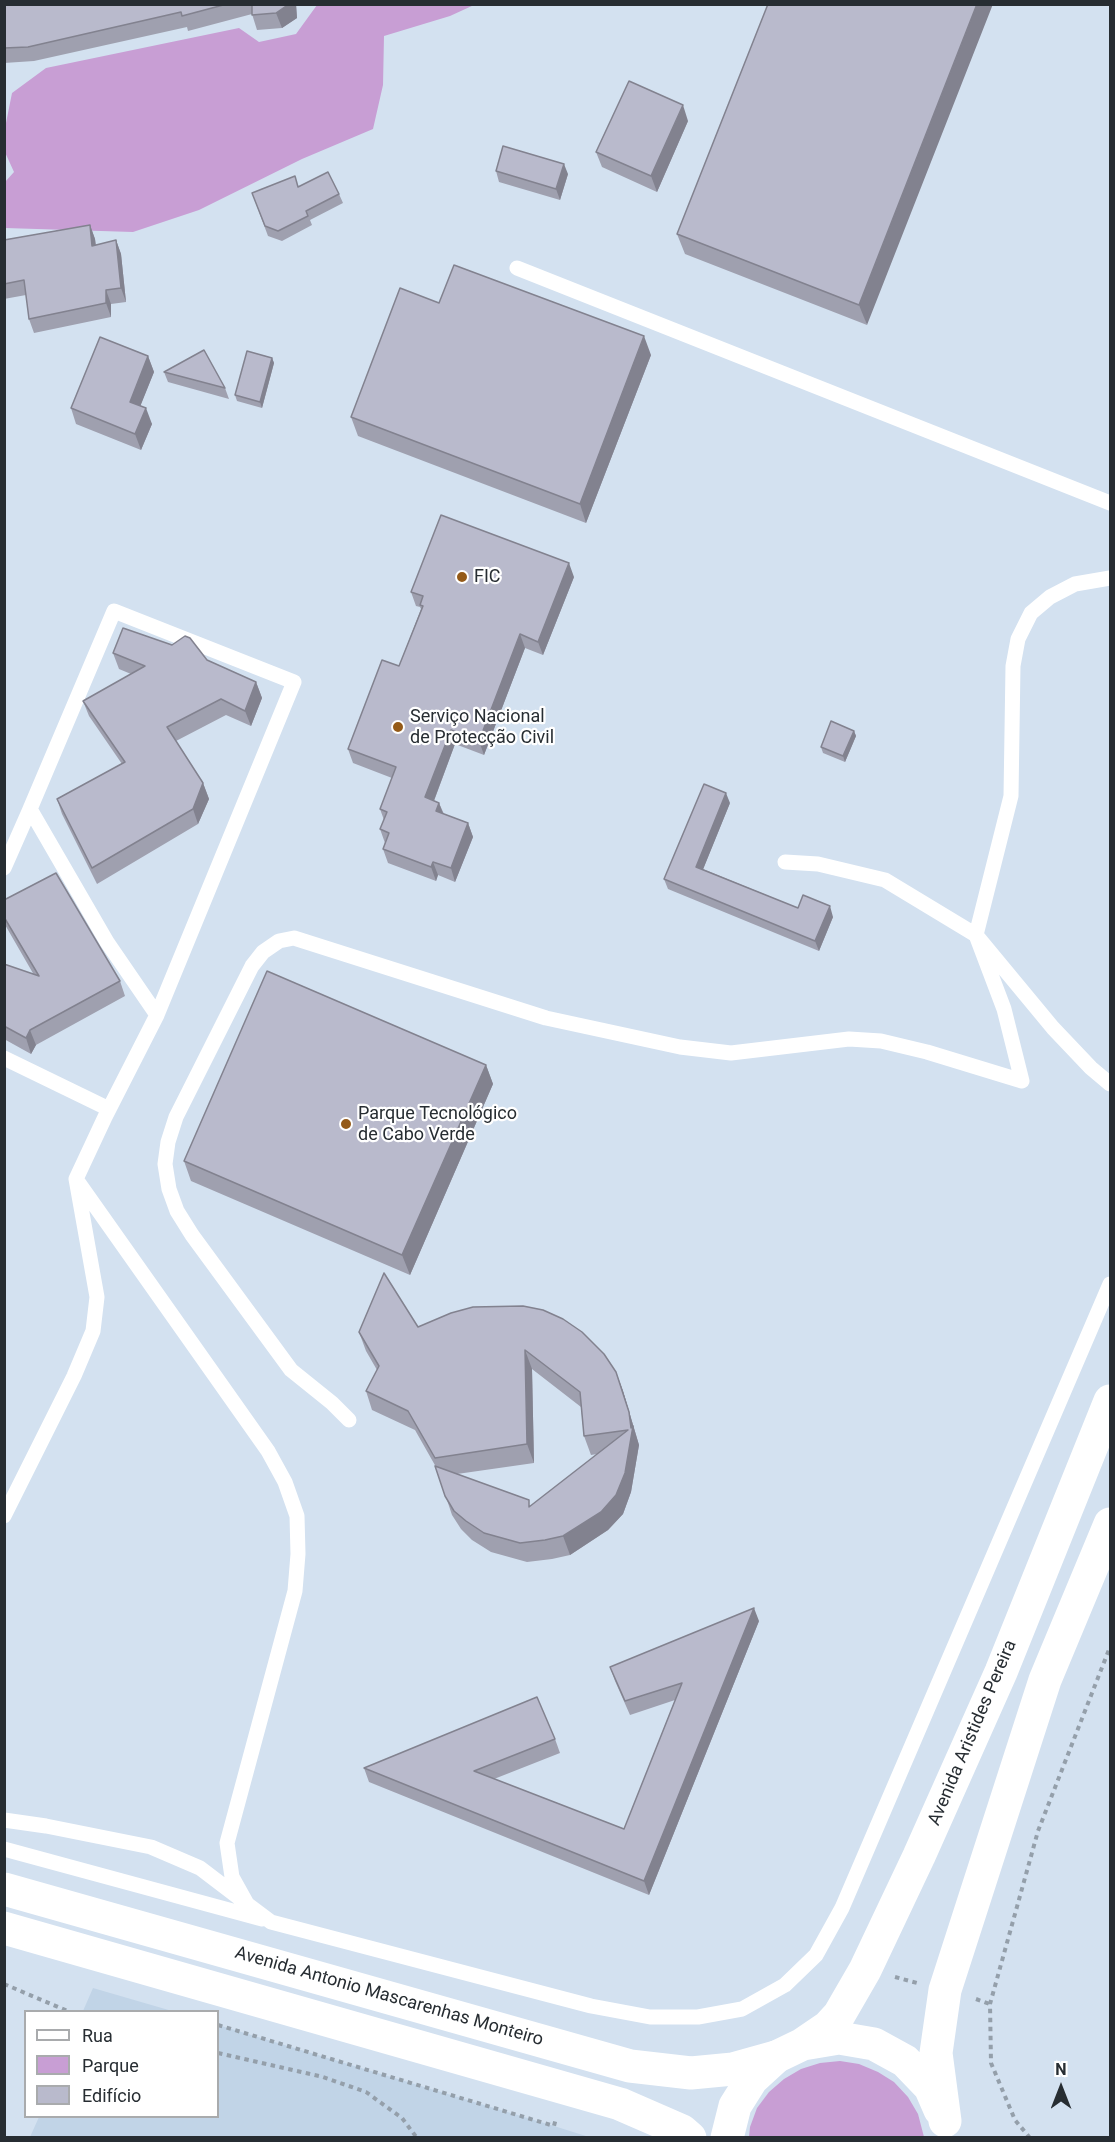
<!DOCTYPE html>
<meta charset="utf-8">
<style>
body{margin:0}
#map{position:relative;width:1115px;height:2142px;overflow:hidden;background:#d3e1f0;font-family:Roboto,sans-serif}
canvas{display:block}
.frame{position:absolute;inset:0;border:6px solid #272d32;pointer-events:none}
.legend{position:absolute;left:24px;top:2010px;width:195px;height:108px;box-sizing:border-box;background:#fff;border:2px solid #a9abad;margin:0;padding:8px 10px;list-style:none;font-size:18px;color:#272d32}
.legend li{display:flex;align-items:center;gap:12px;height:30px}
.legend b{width:30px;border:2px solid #a9abad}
.north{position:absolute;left:1031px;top:2058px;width:60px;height:60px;-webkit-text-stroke:4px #fff;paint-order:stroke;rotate:0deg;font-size:16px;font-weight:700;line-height:24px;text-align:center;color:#272d32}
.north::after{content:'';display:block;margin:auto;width:21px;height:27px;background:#272d32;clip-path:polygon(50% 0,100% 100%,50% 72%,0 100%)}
</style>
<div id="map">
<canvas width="1115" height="2142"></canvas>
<div class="frame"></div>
<ul class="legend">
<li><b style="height:8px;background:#fff"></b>Rua</li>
<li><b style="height:16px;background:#c89ed4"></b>Parque</li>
<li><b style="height:16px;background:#b9bacc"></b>Edifício</li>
</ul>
<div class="north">N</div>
</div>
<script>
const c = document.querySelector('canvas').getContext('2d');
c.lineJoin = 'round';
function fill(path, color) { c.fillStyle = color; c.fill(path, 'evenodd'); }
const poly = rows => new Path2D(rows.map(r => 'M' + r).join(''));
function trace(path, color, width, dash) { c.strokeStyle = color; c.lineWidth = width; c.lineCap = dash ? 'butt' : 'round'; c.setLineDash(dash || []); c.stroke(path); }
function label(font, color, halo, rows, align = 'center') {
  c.font = font + ' Roboto,sans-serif'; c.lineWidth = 4.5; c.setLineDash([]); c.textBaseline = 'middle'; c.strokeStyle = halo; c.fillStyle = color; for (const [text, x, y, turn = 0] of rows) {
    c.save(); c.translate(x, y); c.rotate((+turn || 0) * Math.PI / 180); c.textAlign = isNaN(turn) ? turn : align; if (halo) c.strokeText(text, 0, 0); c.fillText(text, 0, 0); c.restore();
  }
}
fill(poly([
 [93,1988,172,2011,83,2011],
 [218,2025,554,2126,589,2137,30,2137,39,2117,218,2116]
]), '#c1d4e7');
fill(poly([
 [317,5,474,5,450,16,384,36,383,85,373,129,302,159,199,210,133,232,5,228,5,182,14,172,4,150,5,128,12,93,46,68,239,28,259,42,296,34],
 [840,2061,859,2064,878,2072,894,2082,908,2097,918,2114,924,2137,749,2137,750,2127,757,2108,769,2092,784,2079,801,2069,820,2063]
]), '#c89ed4');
trace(poly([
 [895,1977,917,1983],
 [4,1984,70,2012],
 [976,1999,990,2004],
 [218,2025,554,2126,556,2118],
 [218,2053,323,2077,366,2092,402,2118,417,2138],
 [1030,2138,1015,2120,991,2063,990,2004,1038,1831,1110,1647]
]), '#949faa', 4, [4.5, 4.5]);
trace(poly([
 [517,268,1110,503],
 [30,809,114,611,294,682,157,1015],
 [785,862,818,864,885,880,976,935,1011,796,1013,666,1018,639,1031,613,1050,597,1075,584,1110,578],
 [4,868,30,809,107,942,157,1015,105,1117,76,1179,97,1297,93,1331,74,1376,4,1516],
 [4,1058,109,1109],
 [76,1179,268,1451,285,1482,297,1516,298,1554,295,1591,227,1843,232,1877,247,1904,271,1922,591,2006,650,2017,698,2017,742,2009,785,1985,816,1955,842,1908,1110,1284],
 [349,1420,332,1403,291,1370,192,1235,177,1211,169,1189,165,1164,168,1142,176,1117,252,966,263,952,279,941,294,938,546,1018,680,1047,731,1053,849,1039,881,1041,927,1052,1022,1081,1004,1009,976,935,1053,1028,1091,1068,1110,1084],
 [4,1820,46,1826,151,1847,200,1868,242,1900],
 [4,1849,262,1919]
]), '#fff', 15);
trace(poly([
 [4,1889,630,2066,691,2073,733,2069,776,2057],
 [4,1928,620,2104,682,2131,690,2138]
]), '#fff', 33);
trace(poly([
 [803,2044,828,2027,839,2015,865,1970,919,1856,1001,1672,1110,1401],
 [945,2121,936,2053,945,1990,1045,1680,1110,1524],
 [727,2138,735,2106,752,2079,776,2057,803,2044,839,2038,874,2044,905,2061,930,2087,940,2110]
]), '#fff', 33);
fill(poly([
 [4,4,296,4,297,18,282,28,257,30,252,14,188,31,187,27,34,61,4,63],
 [768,4,867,325,685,254,677,234],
 [688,121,657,192,602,167,596,152],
 [496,171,568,174,560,200,499,182],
 [299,187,339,194,343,203,310,220,312,225,282,241,268,236,252,193],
 [90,225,95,239,96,245,116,240,121,254,126,302,111,304,111,317,34,333,29,319,26,295,4,299,4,240],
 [439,303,651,355,586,523,358,436,351,417],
 [148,356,154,372,140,406,152,424,141,450,76,424,71,408],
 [272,358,274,363,262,408,237,401,235,395],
 [164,372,225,388,229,399,168,382],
 [574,577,543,655,525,648,484,755,455,744,434,801,439,803,444,814,468,823,473,837,455,882,438,875,436,881,388,863,383,849,385,843,380,829,384,820,380,809,392,778,353,763,348,749,399,666,421,609,420,607,416,606,411,592],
 [113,653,207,660,256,682,262,698,251,726,226,715,176,741,203,783,209,799,198,824,97,884,62,814,57,799,122,764,89,716,83,701,131,674,119,669],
 [854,731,856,736,845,762,823,753,821,747],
 [730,803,703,869,798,908,833,917,819,951,668,889,664,879],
 [4,900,120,981,125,996,36,1045,31,1054,4,1039,4,964,34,975,4,923],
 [486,1065,493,1084,410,1275,191,1181,184,1161],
 [451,1313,616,1372,623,1391,639,1445,631,1492,623,1514,608,1530,570,1555,552,1559,527,1562,491,1552,472,1540,461,1529,452,1515,436,1467,415,1430,372,1410,366,1391,377,1370,366,1351,359,1332,418,1327],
 [532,1369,581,1407,584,1436,591,1455,597,1454,531,1506,457,1474,534,1463],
 [759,1621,649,1895,369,1782,364,1768,555,1739,560,1753,494,1779,624,1829,675,1700,630,1715,615,1681,610,1667]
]), '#9fa0af');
fill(poly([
 [289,4,296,4,297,18,282,28,276,13],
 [977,4,993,4,867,325,859,305],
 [683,105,688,121,657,192,651,176],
 [564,164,568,174,560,200,556,189],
 [90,225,95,239,97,260,92,246],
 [116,240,121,254,126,302,121,288],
 [106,290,111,304,111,317,106,303],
 [644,336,651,355,586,523,580,504],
 [148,356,154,372,136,417,130,402],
 [272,358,274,363,262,408,260,402],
 [146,408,152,424,141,450,135,434],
 [569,563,574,577,543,655,538,642],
 [520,634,525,648,484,755,479,741],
 [256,682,262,698,251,726,245,711],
 [451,730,455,744,430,811,425,797],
 [854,731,856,736,845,762,843,756],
 [203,783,209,799,198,824,193,809],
 [726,793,730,803,700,877,696,867],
 [439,803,444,816,436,811],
 [468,823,473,837,455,882,451,868],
 [433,862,438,875,436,881,431,867],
 [830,906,833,917,819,951,815,941],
 [30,1030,36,1045,31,1054,26,1038],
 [486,1065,493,1084,410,1275,402,1255],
 [525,1350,532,1369,534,1463,527,1444],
 [616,1372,623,1391,639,1445,631,1492,623,1514,608,1530,570,1555,563,1536,631,1428],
 [754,1608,759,1621,649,1895,644,1881]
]), '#82828f');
const building = poly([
 [4,4,227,4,182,16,181,12,28,47,4,48,4,4],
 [252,4,289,4,276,13,252,15,252,4],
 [768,4,977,4,859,305,677,234,768,4],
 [629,81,683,105,651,176,596,152,629,81],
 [503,146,564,164,556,189,496,171,503,146],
 [328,172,339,194,306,211,308,216,278,231,265,226,252,193,295,176,298,187,328,172],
 [90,225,92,246,116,240,121,288,106,290,106,303,29,319,24,280,4,284,4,240,90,225],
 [454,265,644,336,580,504,351,417,400,288,439,303,454,265],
 [100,337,148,356,130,402,146,408,135,434,71,408,100,337],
 [204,350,225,388,164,372,204,350],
 [247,351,272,358,260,402,235,395,247,351],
 [441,515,569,563,538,642,520,634,479,741,451,730,425,797,439,803,436,811,468,823,451,868,433,862,431,867,383,849,389,833,380,829,387,812,380,809,396,767,348,749,382,660,399,666,423,606,420,605,423,596,411,592,441,515],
 [123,628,172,645,185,636,190,638,207,660,256,682,245,711,221,699,167,727,203,783,193,809,92,868,57,799,125,762,83,701,145,666,113,653,123,628],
 [831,721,854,731,843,756,821,747,831,721],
 [704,784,726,793,696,867,798,908,803,895,830,906,815,941,664,879,704,784],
 [56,873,120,981,30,1030,26,1038,4,1026,4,964,39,976,4,917,4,900,56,873],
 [267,971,486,1065,402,1255,184,1161,267,971],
 [384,1273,418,1327,451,1313,473,1307,523,1306,543,1310,563,1319,582,1332,604,1354,616,1372,629,1412,631,1428,633,1426,625,1473,616,1495,601,1512,563,1536,545,1540,520,1543,484,1533,466,1521,454,1511,445,1496,435,1466,529,1500,529,1507,628,1430,584,1436,580,1392,525,1350,527,1444,435,1458,408,1411,366,1391,379,1366,359,1332,384,1273],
 [754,1608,644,1881,364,1768,537,1697,555,1739,474,1771,624,1829,682,1683,625,1701,610,1667,754,1608]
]);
fill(building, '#b9bacc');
trace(building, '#82828f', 1.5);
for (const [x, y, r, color] of [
 [462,577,6,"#945a18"],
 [398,727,6,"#945a18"],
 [346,1124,6,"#945a18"]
]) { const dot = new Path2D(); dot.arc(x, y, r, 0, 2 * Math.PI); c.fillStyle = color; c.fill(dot); trace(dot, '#fff', 2); }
label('18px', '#272d32', '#fff', [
 ["FIC",474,577],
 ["Serviço Nacional",410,717],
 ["de Protecção Civil",410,738],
 ["Parque Tecnológico",358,1114],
 ["de Cabo Verde",358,1135]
], 'left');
label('18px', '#272d32', '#fff', [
 ["Avenida Aristides Pereira",973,1733,-67],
 ["Avenida Antonio Mascarenhas Monteiro",389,1997,16]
]);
</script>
